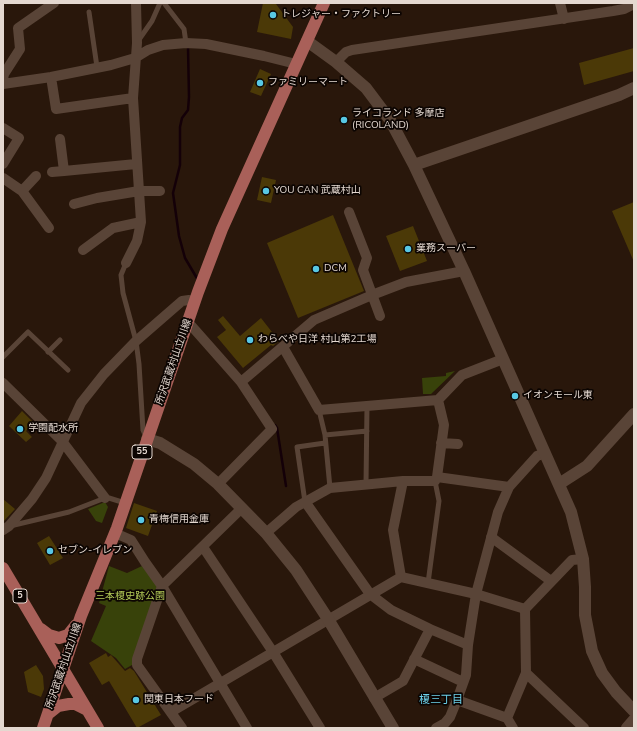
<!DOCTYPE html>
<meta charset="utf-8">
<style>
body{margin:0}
#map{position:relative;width:637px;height:731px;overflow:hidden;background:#29170b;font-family:"Nunito Sans",sans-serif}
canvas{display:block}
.frame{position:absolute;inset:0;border:4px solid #e4d8d0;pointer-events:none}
</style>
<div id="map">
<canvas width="637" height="731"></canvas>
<div class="frame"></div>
</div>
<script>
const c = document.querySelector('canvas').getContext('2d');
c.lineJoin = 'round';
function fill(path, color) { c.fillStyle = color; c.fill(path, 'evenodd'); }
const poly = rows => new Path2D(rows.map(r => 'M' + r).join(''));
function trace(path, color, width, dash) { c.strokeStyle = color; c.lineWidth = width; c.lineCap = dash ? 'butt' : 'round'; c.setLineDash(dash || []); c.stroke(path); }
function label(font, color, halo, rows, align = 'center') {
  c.font = font + ' "Nunito Sans","Noto Sans JP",sans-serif'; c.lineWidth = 3.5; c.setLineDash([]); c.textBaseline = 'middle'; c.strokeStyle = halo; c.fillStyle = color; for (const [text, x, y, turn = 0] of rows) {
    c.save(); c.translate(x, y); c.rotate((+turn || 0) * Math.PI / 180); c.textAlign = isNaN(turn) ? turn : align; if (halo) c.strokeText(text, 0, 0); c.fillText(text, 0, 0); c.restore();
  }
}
fill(poly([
 [455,371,431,394,423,394,422,378,446,376,446,373],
 [105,502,108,507,102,523,96,521,88,509],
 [109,566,127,573,142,566,158,586,132,665,125,669,116,658,91,641,106,606,99,603]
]), '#38420a');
trace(poly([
 [188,47,189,97,188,110,182,118,180,127,180,165,173,193,179,236,185,258,198,280],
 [275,425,277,428,286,486]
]), '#140008', 2.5);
fill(poly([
 [263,3,276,4,293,27,291,39,257,32],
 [634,48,634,71,584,85,579,63],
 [260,69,271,74,261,96,250,92],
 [262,177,276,180,271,203,257,200],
 [634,202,634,262,612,211],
 [333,215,364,291,298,318,267,243],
 [413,226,427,261,400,271,386,236],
 [223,316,240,336,261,318,279,341,273,346,271,345,243,368,217,337,226,330,218,320],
 [22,411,34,423,26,431,32,437,26,442,9,426],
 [3,499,15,509,3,522],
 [134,503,157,511,148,536,126,528],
 [49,536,63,558,50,565,37,543],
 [106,653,108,657,111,655,125,671,130,668,134,671,161,715,137,728,109,681,102,685,89,663],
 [36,665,43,676,44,689,41,697,28,692,24,672]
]), '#4b3907');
trace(poly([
 [164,3,184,29,186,43],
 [89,12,97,67],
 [138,41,152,21,160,3],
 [126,263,121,275,123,293,136,341,139,364,143,430,146,437],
 [48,352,60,340],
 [3,357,28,332,68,370],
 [319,410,325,435,330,488],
 [325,435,367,431],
 [366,484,367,406],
 [305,502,297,447,325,443],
 [10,526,69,512,105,498,109,498,125,503],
 [428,583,439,501,435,481]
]), '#594437', 5);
trace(poly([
 [560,3,564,19],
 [336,62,346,52,352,50,613,11,624,9,634,4],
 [51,77,56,109,133,98],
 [3,80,4,74,20,49,18,28,54,3],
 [3,84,51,77,111,65,135,58,148,50,163,45,186,43,206,44,264,56,296,64],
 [3,128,19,138,3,164],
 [60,139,64,171,136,164],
 [52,172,64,171],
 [3,178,22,191,49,228],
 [22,191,36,176],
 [74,204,97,198,139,191,160,191],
 [349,212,367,258,363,270,380,316],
 [83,250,113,228,141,222],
 [126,263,137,241,141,222,133,98,137,43,136,3],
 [188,322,241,382,272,429,218,484],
 [283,347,319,410,438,400,462,375,503,359],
 [241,382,314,320,372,295,406,282,464,271],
 [3,383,62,441,105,498],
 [441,443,458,444],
 [437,477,444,425,438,400],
 [306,503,370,594,391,610,430,629,468,645],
 [3,530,9,526,32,499,46,478,81,403,104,374,136,341,182,301,189,300,195,302],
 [115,533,131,540,145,562,162,586,247,728],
 [266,533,296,507,330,488,403,481,435,481,437,477,509,487],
 [491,537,551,581],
 [203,547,273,652,320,728],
 [401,577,393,530,403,481],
 [414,659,463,682],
 [526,673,584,728],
 [374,698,403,681,430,629],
 [457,700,507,718,526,673,525,609],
 [171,712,401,577,476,594,525,609,572,560,583,559],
 [507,718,513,728],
 [182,728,137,665,137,659,162,586,242,508],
 [436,728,445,723,450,717,457,700,466,675,468,645,476,594,498,512,509,487,537,456,545,453]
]), '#594437', 10);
trace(poly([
 [307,41,336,62,366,88,390,120,414,165,464,271,571,512,583,559,585,587,585,615,592,651,602,673,616,692,634,711],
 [414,165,619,95,634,88],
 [147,439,160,443,194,464,218,484,266,533,296,570,328,619,393,728],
 [559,484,587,466,634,414],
 [627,728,634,720]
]), '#594437', 12);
trace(poly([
 [3,568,98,728],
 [41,629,49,635,59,638,68,635,76,625],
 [48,714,58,706,69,704,75,704,87,710],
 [43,728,81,616,117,528,198,292,222,229,324,3]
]), '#a96059', 12);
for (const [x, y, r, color] of [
 [273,15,4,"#58c8e4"],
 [260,83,4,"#58c8e4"],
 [344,120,4,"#58c8e4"],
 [266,191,4,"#58c8e4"],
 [408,249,4,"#58c8e4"],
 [316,269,4,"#58c8e4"],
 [250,340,4,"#58c8e4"],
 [515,396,4,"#58c8e4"],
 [20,429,4,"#58c8e4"],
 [141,520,4,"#58c8e4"],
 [50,551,4,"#58c8e4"],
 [136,700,4,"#58c8e4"]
]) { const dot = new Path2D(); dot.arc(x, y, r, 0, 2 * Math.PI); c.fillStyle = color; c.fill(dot); trace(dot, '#0c0502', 1.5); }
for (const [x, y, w] of [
 [142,452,20],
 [20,596,14]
]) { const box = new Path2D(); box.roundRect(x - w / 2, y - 7, w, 14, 3); c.fillStyle = '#0c0502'; c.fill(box); trace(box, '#e4d8d0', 1); }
label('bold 9px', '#e4d8d0', null, [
 ["55",142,452],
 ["5",20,596]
]);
label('10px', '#e4d8d0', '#0c0502', [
 ["トレジャー・ファクトリー",281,15],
 ["ファミリーマート",268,83],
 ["ライコランド 多摩店",352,114],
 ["(RICOLAND)",352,126],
 ["YOU CAN 武蔵村山",274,191],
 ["業務スーパー",416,249],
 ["DCM",324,269],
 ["わらべや日洋 村山第2工場",258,340],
 ["イオンモール東",523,396],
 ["学園配水所",28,429],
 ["青梅信用金庫",149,520],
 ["セブン-イレブン",58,551],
 ["関東日本フード",144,700]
], 'left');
label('10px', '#e4d8d0', '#0c0502', [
 ["所沢武蔵村山立川線",174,362,-71],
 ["所沢武蔵村山立川線",64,666,-71]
]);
label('10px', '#b4cb58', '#0c0502', [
 ["三本榎史跡公園",130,597]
]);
label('11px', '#6dd1ea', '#0c0502', [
 ["榎三丁目",441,700]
]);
</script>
